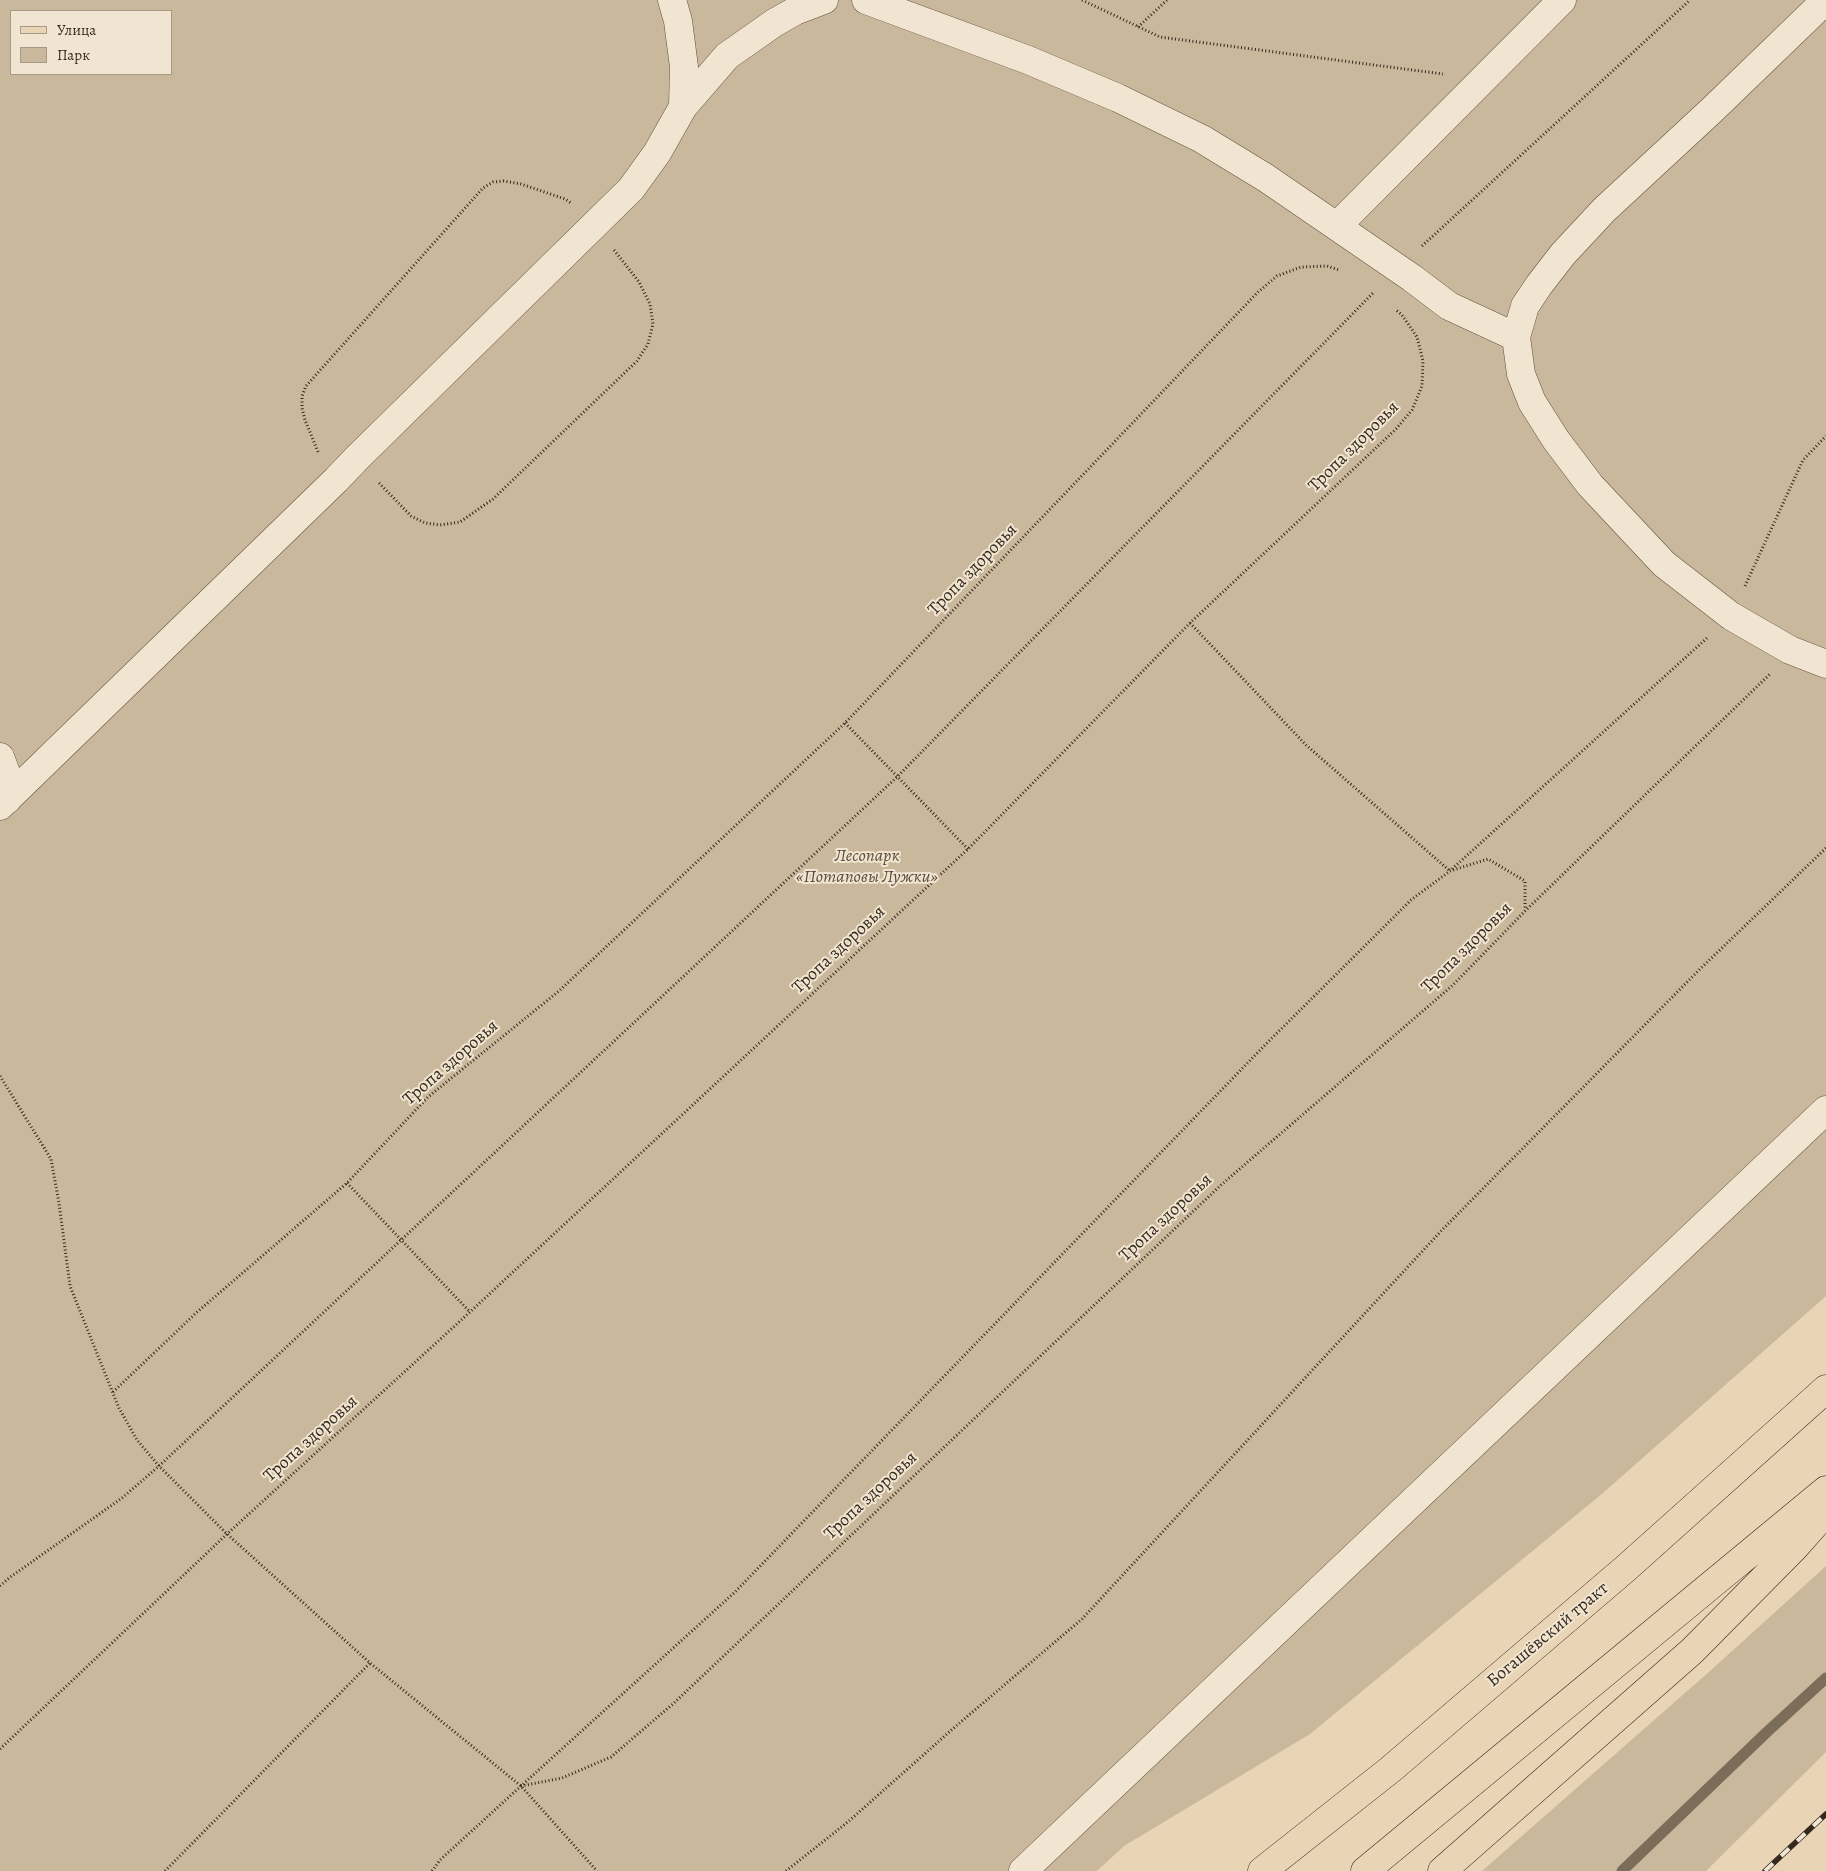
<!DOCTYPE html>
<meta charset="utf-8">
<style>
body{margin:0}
#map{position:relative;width:1826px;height:1871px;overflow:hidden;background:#e9d5b6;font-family:Alegreya,serif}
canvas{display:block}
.legend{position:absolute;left:10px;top:10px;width:162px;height:65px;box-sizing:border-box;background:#f1e4d0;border:1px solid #a59988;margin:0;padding:6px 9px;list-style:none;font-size:15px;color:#34291d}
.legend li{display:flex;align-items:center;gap:10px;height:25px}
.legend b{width:25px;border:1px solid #a59988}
</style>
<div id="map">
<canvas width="1826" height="1871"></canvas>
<ul class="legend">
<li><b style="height:6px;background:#e9d5b6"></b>Улица</li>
<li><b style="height:14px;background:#cab89c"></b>Парк</li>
</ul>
</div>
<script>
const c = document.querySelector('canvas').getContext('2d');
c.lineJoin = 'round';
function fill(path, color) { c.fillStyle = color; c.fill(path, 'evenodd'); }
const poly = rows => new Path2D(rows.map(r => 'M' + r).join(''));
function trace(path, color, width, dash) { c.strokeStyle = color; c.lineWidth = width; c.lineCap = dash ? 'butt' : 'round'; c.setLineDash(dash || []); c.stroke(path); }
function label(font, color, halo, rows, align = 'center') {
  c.font = font + ' Alegreya,serif'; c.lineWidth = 4; c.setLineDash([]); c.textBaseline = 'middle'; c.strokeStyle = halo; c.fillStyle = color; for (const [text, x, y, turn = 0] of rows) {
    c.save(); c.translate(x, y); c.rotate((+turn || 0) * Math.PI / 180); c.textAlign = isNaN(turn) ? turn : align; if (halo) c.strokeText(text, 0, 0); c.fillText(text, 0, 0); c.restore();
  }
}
fill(poly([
 [0,0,1826,0,1826,1296,1603,1493,1310,1734,1124,1846,1097,1871,0,1871],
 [11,11,171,11,171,74,11,74],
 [1826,1566,1826,1752,1706,1871,1482,1871,1710,1671]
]), '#cab89c');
trace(poly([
 [1622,1871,1767,1732,1826,1678]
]), '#7b6d5a', 11);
const street = poly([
 [672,0,678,21,684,67,683,107],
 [866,0,1028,60,1118,98,1202,139,1266,178,1412,278,1449,306,1516,337],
 [1826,0,1712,110,1604,210,1563,254,1539,285,1525,306,1516,337,1521,374,1532,402,1556,440,1590,485,1664,564,1731,616,1790,650,1826,664],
 [1337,226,1562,0],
 [0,757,6,773,7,800],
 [0,806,336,480,357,458,631,189,657,153,683,107,727,56,774,23,795,11,824,0],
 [1023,1871,1826,1110]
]);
const primary = poly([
 [1262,1871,1391,1769,1625,1569,1826,1389],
 [1365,1871,1826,1490],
 [1442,1871,1692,1651,1794,1548,1826,1512]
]);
trace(street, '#615443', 29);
trace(primary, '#34291d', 29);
trace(poly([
 [1082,0,1160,37,1443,74],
 [1138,27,1167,0],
 [1422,246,1690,0],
 [318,452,305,420,302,408,302,396,306,386,483,188,493,182,504,181,521,184,565,199,571,203],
 [379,483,411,516,425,523,440,525,460,522,493,499,637,361,648,344,653,324,650,304,639,282,614,250],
 [1745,586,1803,460,1826,436],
 [1190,623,1306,745,1450,871],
 [845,723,968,849],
 [1452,869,1707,638],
 [0,1076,51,1159,59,1203,70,1286,119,1408,137,1440,159,1466,227,1534,370,1663,521,1786,597,1871],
 [347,1183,470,1312],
 [113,1392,196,1313,347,1183,428,1097,559,991,845,723,1258,292,1277,276,1301,267,1327,266,1339,270],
 [0,1586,9,1578,122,1498,159,1466,897,777,1374,292],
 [0,1749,227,1534,470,1312,968,849,1190,623,1396,429,1412,410,1422,386,1423,361,1417,337,1402,315,1395,309],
 [521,1786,562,1778,611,1757,674,1703,1221,1185,1453,985,1525,911,1770,674],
 [165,1871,370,1663],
 [432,1871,440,1860,521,1786,735,1592,1266,1044,1411,900,1450,871,1488,859,1525,881,1525,910],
 [786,1871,849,1821,956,1726,1082,1619,1442,1230,1699,970,1826,848]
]), '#34291d', 3, [1, 2.5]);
trace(street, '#f1e4d0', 28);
trace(primary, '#e9d5b6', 28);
const rail = poly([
 [1765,1871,1826,1814]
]);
trace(rail, '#34291d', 5.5);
trace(rail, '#f1e4d0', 4, [11]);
label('18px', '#34291d', '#f1e4d0', [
 ["Тропа здоровья",1354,447,-45],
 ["Тропа здоровья",973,570,-46],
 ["Тропа здоровья",1467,948,-45],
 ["Тропа здоровья",839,950,-43],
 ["Тропа здоровья",451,1063,-41],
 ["Тропа здоровья",1166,1218,-43],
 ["Тропа здоровья",311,1439,-42],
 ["Тропа здоровья",871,1496,-43],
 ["Богашёвский тракт",1548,1635,-40]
]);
label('italic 18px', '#5a4d3d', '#f1e4d0', [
 ["Лесопарк",867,857],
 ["«Потаповы Лужки»",867,878]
]);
</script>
